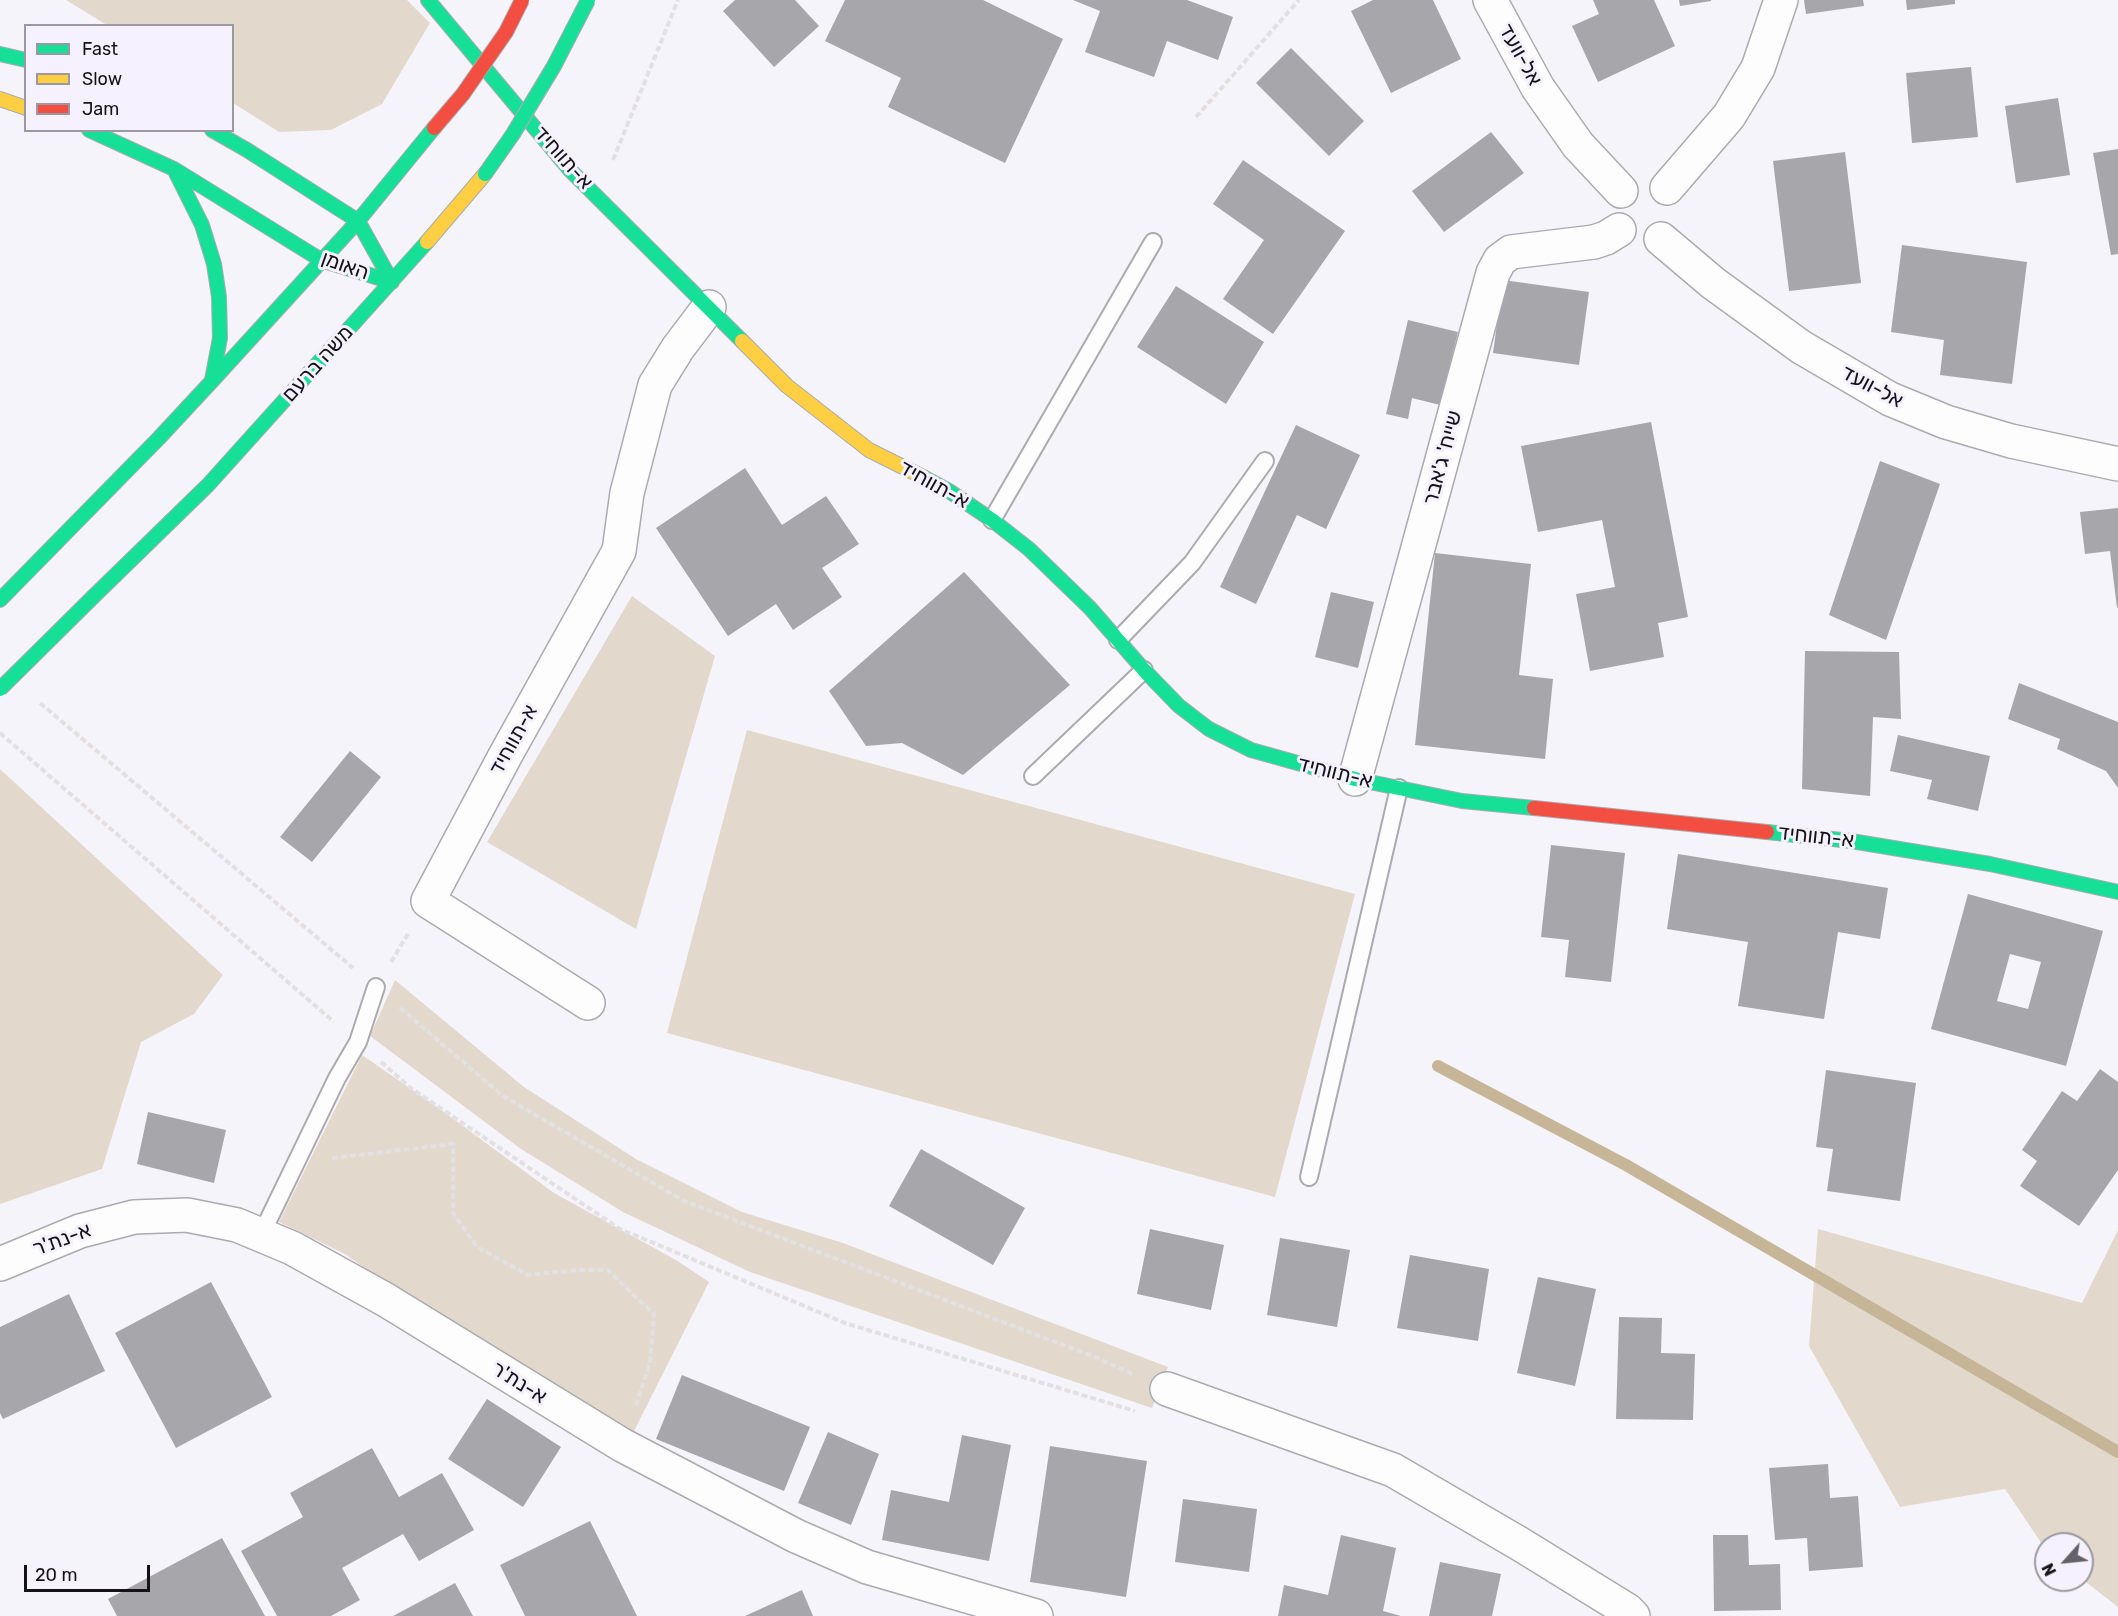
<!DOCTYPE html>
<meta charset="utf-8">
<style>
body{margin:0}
#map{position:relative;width:2118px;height:1616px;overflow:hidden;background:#f6f4fb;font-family:Rubik,sans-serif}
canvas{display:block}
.legend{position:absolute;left:24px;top:24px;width:210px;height:108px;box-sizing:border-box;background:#f5f1fe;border:2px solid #9b98a2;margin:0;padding:8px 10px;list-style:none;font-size:18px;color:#151319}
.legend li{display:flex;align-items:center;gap:12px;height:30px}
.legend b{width:30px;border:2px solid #9b98a2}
.north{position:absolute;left:2034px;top:1532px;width:60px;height:60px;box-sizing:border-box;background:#f5f1fe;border:2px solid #9b98a2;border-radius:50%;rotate:243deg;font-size:16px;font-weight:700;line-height:24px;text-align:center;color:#151319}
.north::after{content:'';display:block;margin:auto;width:21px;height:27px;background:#646268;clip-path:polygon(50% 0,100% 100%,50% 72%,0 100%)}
.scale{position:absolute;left:24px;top:1565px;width:126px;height:27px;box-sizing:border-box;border:3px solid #151319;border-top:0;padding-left:8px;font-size:18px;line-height:21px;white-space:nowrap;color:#151319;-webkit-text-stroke:4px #f5f1fe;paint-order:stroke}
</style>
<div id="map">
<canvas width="2118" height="1616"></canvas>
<ul class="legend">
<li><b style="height:8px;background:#16e098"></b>Fast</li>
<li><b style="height:8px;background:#ffcf43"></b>Slow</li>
<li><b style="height:8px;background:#f24e42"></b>Jam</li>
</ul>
<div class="north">N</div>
<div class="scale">20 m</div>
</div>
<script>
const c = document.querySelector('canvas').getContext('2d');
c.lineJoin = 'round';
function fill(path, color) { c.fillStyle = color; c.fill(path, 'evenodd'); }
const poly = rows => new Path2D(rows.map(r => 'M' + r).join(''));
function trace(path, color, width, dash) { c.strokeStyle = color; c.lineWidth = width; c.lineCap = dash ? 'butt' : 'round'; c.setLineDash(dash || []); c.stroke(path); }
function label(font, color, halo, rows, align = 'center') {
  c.font = font + ' Rubik,Heebo,sans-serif'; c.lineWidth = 6; c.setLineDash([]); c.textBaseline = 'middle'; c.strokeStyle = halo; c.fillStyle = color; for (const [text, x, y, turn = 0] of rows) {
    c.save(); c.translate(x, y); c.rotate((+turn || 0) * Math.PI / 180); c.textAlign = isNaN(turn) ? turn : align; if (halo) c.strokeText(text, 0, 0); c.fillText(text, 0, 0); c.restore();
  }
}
fill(poly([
 [66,0,407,0,430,23,382,104,331,130,279,132,233,103,232,26,107,25],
 [632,596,715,656,636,929,487,842],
 [747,730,1355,894,1275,1197,667,1033],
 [0,769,223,975,194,1014,141,1042,102,1169,0,1204],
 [395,980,524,1087,636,1159,742,1212,843,1243,1168,1367,1152,1408,750,1272,623,1212,521,1149,370,1036],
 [362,1055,433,1104,554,1193,676,1260,709,1282,631,1437,406,1297,345,1254,279,1222],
 [1818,1229,2082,1303,2118,1230,2118,1607,2082,1579,2082,1544,2046,1544,2046,1550,2005,1489,1900,1507,1809,1346]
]), '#e2d9cc');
trace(poly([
 [1438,1066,1626,1165,2118,1452]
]), '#c6b697', 12);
fill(poly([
 [735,0,795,0,819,26,774,67,723,11],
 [845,0,983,0,1063,39,1005,163,888,107,901,78,825,41],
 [1073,0,1187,0,1233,17,1218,60,1167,41,1154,77,1085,52,1100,11],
 [1373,0,1433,0,1461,59,1391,93,1351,11],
 [1593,0,1654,0,1675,46,1598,82,1572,26,1599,14],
 [1679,0,1711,0,1711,1,1680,6],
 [1804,0,1863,0,1864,6,1806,14],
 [1906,0,1955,0,1955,4,1907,10],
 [1291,48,1364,121,1329,156,1256,83],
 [1971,67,1978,137,1912,143,1906,73],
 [2058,98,2070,175,2016,183,2005,106],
 [1491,132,1524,173,1444,232,1412,191],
 [2118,149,2118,254,2111,255,2093,153],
 [1845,152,1861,283,1789,291,1773,161],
 [1243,160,1345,231,1273,334,1223,299,1264,240,1213,204],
 [1902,245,2027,262,2012,384,1940,375,1944,340,1891,332],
 [1503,280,1589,292,1579,365,1493,353],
 [1176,286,1264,342,1226,404,1137,347],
 [1408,320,1458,332,1440,405,1412,398,1408,419,1386,414],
 [1651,422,1688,617,1658,623,1664,657,1590,671,1576,594,1615,587,1602,520,1538,532,1521,446],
 [1296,425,1360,455,1326,529,1297,515,1256,604,1220,587],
 [1880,461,1940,484,1886,640,1829,615],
 [745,468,782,525,826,496,859,544,822,568,842,597,793,630,776,604,728,636,656,528],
 [2118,508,2118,607,2117,608,2110,551,2085,554,2080,512],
 [1435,553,1531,564,1519,675,1553,679,1545,759,1415,745],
 [964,572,1070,685,963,775,902,743,866,746,829,691],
 [1331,592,1374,602,1358,668,1315,657],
 [1805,651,1899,652,1901,719,1873,717,1870,796,1802,789],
 [2019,683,2118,722,2118,788,2106,771,2057,749,2060,739,2008,719],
 [1898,735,1990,756,1978,811,1927,799,1932,780,1890,771],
 [350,751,381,777,312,862,280,837],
 [1551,845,1625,853,1611,982,1565,977,1569,940,1541,937],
 [1678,854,1888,888,1880,939,1838,932,1824,1019,1738,1006,1748,942,1667,929],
 [1968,894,2103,931,2066,1066,1931,1029],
 [2010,954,2041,962,2028,1009,1997,1001],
 [2100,1069,2118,1082,2118,1170,2079,1226,2020,1186,2037,1161,2022,1150,2062,1091,2077,1101],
 [1826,1070,1916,1083,1900,1201,1827,1191,1833,1149,1816,1147],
 [148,1112,226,1130,214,1183,137,1164],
 [921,1149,1025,1208,993,1265,889,1206],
 [1150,1229,1224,1245,1211,1310,1137,1294],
 [1280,1238,1350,1250,1337,1327,1267,1315],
 [1410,1255,1489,1269,1478,1341,1397,1328],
 [1538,1277,1596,1289,1575,1386,1517,1373],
 [211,1282,272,1397,176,1448,115,1333],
 [69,1294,105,1371,3,1419,0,1413,0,1327],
 [1619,1317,1662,1318,1661,1353,1695,1354,1693,1420,1616,1419],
 [682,1375,810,1427,784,1491,656,1439],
 [487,1399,561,1447,523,1507,448,1459],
 [828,1432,879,1454,851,1525,798,1503],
 [962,1435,1011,1445,989,1561,882,1540,891,1490,949,1502],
 [1050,1446,1147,1461,1126,1597,1030,1582],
 [372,1448,399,1497,442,1473,474,1530,419,1561,403,1534,342,1568,360,1600,331,1616,277,1616,241,1551,303,1517,290,1493],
 [1828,1464,1830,1498,1858,1496,1863,1567,1809,1571,1807,1538,1775,1540,1769,1468],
 [1183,1499,1257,1509,1249,1572,1175,1562],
 [590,1521,637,1616,525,1616,500,1565],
 [1341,1535,1396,1548,1383,1611,1401,1616,1278,1616,1284,1585,1328,1595],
 [1713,1535,1748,1535,1749,1565,1780,1564,1781,1610,1714,1611],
 [222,1538,265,1616,117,1616,108,1599],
 [1440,1562,1501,1574,1492,1616,1429,1616],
 [455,1583,473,1616,393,1616],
 [802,1590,813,1616,745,1616]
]), '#a7a6ab');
const lane = poly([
 [992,520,1153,242],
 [1118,640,1192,563,1265,461],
 [1033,776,1144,670],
 [1309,1177,1399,788],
 [261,1235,337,1078,358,1042,376,987]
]);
const street = poly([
 [1490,0,1538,88,1578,145,1621,191],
 [1667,188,1729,116,1758,68,1781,0],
 [1661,239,1713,283,1801,347,1890,399,1946,422,2011,441,2118,464],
 [1355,779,1493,273,1500,260,1511,252,1594,242,1606,238,1619,230],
 [588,1003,428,901,505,756,619,551,627,493,655,385,678,348,709,307],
 [0,1264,80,1231,134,1217,187,1215,237,1225,292,1248,386,1300,622,1445,796,1536,867,1567,1036,1616],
 [1167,1389,1393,1470,1520,1544,1627,1610,1633,1616]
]);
const fast = poly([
 [428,0,570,170,742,341],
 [0,54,26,60],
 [89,130,174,169,321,260,392,282],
 [212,130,247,150,358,221,392,282],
 [174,169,202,225,214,264,219,297,220,338,212,380],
 [925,478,949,491,992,520,1029,549,1090,608,1144,670,1179,706,1209,729,1251,750,1355,779,1462,801,1534,808],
 [94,596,208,485,427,242],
 [0,600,159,438,212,381,358,221,434,128],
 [1767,832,1851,841,1990,864,2118,892]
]);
const slow = poly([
 [0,99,26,108],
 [427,242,485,174],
 [742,341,787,386,869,450,925,478]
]);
const jam = poly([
 [1534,808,1767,832]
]);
trace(lane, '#abaaaf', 20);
trace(street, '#abaaaf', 36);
trace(fast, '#abaaaf', 16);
trace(slow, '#abaaaf', 16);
trace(jam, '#abaaaf', 16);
trace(poly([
 [1196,117,1299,0],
 [613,160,678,0],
 [40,703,353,968],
 [0,733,334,1022],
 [391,962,409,932],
 [400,1008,503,1096,684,1201,1095,1357,1133,1374],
 [381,1062,412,1089,620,1229,845,1323,1135,1411],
 [332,1158,453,1144,453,1213,477,1247,528,1275,578,1270,607,1270,654,1314,650,1363,635,1407]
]), '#e2e0e3', 4, [6, 3]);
trace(lane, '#fefdfe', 16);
trace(street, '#fefdfe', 33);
trace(fast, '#16e098', 14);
trace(slow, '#ffcf43', 14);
trace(jam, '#f24e42', 14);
const fastBridge = poly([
 [485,174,513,134,554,66,588,0],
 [0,689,94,596]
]);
const jamBridge = poly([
 [434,128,463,94,506,32,522,0]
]);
trace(fastBridge, '#abaaaf', 16, []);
trace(jamBridge, '#abaaaf', 16, []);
trace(fastBridge, '#16e098', 14);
trace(jamBridge, '#f24e42', 14);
label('21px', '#151319', '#f5f1fe', [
 ["אל-וועד",1520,55,61],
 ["א-תווחיד",563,158,48],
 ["האומן",345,266,19],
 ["משה ברעם",318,364,-48],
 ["אל-וועד",1872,387,28],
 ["שייח' ג'אבר",1443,458,-75],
 ["א-תווחיד",934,485,29],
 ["א-תווחיד",514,740,-61],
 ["א-תווחיד",1335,773,14],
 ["א-תווחיד",1816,837,6],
 ["א-נת'ר",62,1240,-20],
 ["א-נת'ר",519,1383,32]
]);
</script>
